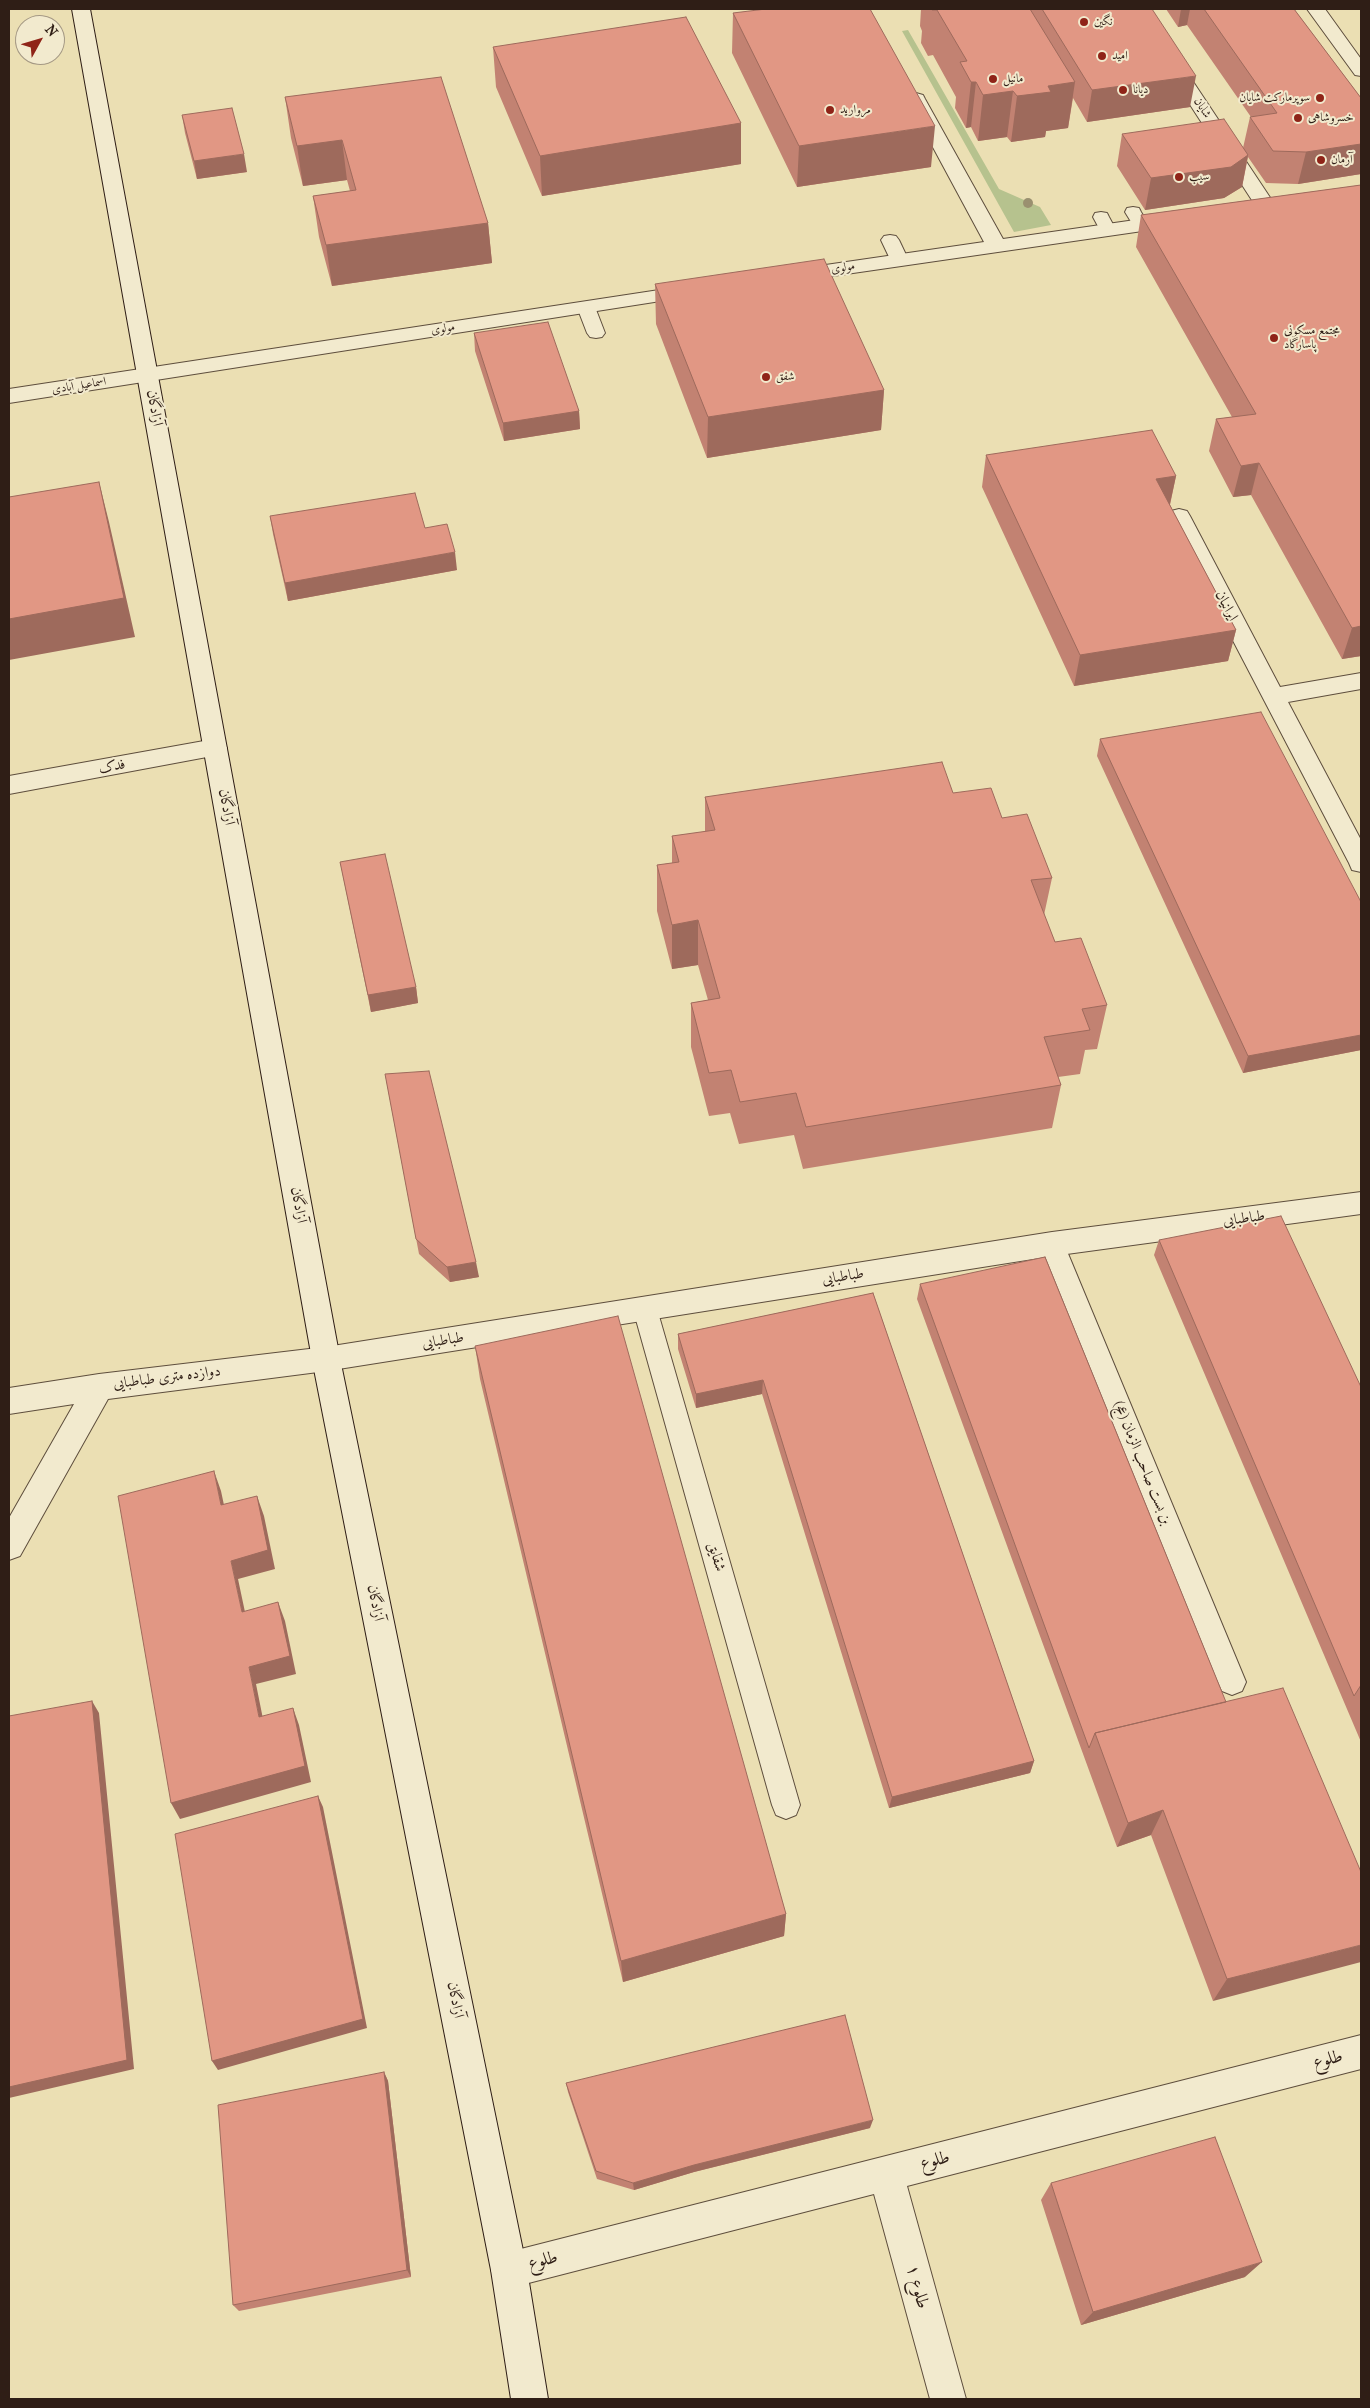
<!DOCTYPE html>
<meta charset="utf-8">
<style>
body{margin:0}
#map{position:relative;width:1370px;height:2408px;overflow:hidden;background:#ebdfb3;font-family:"IM FELL French Canon",serif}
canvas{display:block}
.frame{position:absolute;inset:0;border:10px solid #2f1e16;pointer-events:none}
.north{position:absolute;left:15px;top:15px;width:50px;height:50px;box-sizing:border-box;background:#f2eace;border:1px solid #a49884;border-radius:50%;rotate:51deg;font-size:14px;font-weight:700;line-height:20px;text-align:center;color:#2f1e16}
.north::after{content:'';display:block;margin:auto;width:18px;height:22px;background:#8f2418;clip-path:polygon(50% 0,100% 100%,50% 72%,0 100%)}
</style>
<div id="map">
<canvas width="1370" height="2408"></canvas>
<div class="frame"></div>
<div class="north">N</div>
</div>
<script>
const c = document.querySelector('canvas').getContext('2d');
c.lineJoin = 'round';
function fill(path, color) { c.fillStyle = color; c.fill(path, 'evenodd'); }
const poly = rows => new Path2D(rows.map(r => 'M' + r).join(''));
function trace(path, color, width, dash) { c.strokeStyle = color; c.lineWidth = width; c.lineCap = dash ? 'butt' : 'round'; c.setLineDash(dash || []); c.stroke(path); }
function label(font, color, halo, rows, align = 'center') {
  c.font = font + ' "IM FELL French Canon",Amiri,serif'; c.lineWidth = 4; c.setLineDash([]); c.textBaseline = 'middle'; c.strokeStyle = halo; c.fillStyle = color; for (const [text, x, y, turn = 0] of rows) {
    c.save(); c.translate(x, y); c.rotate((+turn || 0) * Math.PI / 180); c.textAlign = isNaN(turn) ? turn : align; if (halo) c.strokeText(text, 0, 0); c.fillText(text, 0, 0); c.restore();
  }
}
fill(poly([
 [908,30,999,189,1040,207,1051,225,1014,232,902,31]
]), '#b6c28e');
const lane = poly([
 [1133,207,1139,208,1141,212,1149,225,1147,229,1141,230,1135,229,1133,225,1125,212,1127,208,1133,207],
 [1101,212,1107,213,1109,217,1116,230,1114,234,1102,234,1100,230,1093,217,1095,213,1101,212],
 [890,235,896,236,899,240,908,259,905,263,899,264,893,263,890,259,881,240,884,236,890,235],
 [586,302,592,303,595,307,605,333,602,337,596,338,590,337,587,333,577,307,580,303,586,302],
 [1052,1234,1060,1237,1064,1244,1246,1682,1242,1691,1232,1695,1222,1691,1218,1682,1040,1244,1044,1237,1052,1234],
 [645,1299,654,1302,657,1309,800,1805,796,1815,786,1819,776,1815,772,1805,633,1309,636,1302,645,1299]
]);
const street = poly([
 [1307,9,1325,9,1361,59,1361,76,1355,75,1307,9],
 [1172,58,1178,59,1277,208,1274,212,1267,214,1260,212,1257,208,1163,63,1166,59,1172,58],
 [916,93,923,95,925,99,1003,239,1177,214,1184,216,1187,220,1184,224,1177,226,791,282,784,280,781,276,784,272,791,270,984,242,907,99,909,95,916,93],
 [692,285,699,287,702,291,699,295,9,403,9,389,692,285],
 [1179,509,1187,511,1190,516,1280,687,1361,673,1361,689,1288,702,1361,840,1361,872,1352,870,1349,863,1168,516,1171,511,1179,509],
 [215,739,223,742,227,748,223,754,9,794,9,776,215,739],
 [1361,1192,1361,1214,1052,1256,326,1371,108,1399,20,1556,9,1560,9,1518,74,1404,9,1414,9,1388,99,1374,326,1347,1052,1232,1361,1192],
 [1361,2035,1361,2069,907,2186,966,2399,930,2399,874,2194,509,2288,496,2283,491,2270,496,2257,509,2252,1361,2035]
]);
const secondary = poly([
 [72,9,90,9,340,1359,527,2270,548,2399,511,2399,491,2270,312,1359,72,9]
]);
trace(lane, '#5e4e3d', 2);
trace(street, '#5e4e3d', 2);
trace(secondary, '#2f1e16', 2);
fill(lane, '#f2eace');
fill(street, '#f2eace');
fill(secondary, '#f2eace');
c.fillStyle = '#9a9070';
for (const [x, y] of [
 [1028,203]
]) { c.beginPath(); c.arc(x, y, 5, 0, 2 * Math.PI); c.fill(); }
fill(poly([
 [921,9,1152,9,1190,107,1087,122,1073,98,1068,128,1046,131,1045,137,1011,142,1007,137,978,141,971,127,966,128,955,108,956,97,933,55,928,56,921,43,922,31,920,26],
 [1166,9,1294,9,1361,98,1361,174,1298,184,1266,183,1248,157,1242,187,1224,198,1145,210,1117,166,1122,134,1243,148,1250,117,1251,117,1187,25,1178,27],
 [733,13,931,167,797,187,732,53],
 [493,47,741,123,741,164,542,196,496,87],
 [285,97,488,223,492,263,332,286,319,237,313,196,350,191,347,180,303,186,291,138],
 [182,115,247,172,197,179,185,133],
 [1361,185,1361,656,1342,659,1251,495,1233,497,1209,451,1216,419,1232,417,1136,247,1141,215],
 [655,284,884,390,881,430,707,458,656,324],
 [474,333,579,411,580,429,504,441,475,351],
 [986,455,1176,476,1170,505,1236,630,1228,661,1074,686,982,487],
 [270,516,425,528,457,570,288,601,273,534],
 [1100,739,1361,902,1361,1050,1243,1073,1097,756],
 [953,793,1002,818,1052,878,1044,915,1055,942,1107,1005,1097,1049,1085,1050,1080,1074,1058,1077,1061,1085,1052,1128,803,1169,794,1135,739,1144,730,1113,709,1116,691,1047,691,1003,708,1000,698,965,672,969,657,911,657,865,672,863,672,836,705,832,705,797],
 [340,862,416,987,418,1003,371,1012],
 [385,1074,479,1277,450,1282,419,1254],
 [1159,1240,1361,1387,1361,1742,1154,1255],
 [920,1284,1226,1702,1361,1872,1213,2001,1151,1835,1117,1847,917,1299],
 [873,1293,1034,1761,1030,1773,889,1808,762,1394,696,1408,678,1349,678,1334],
 [475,1346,786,1914,784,1936,623,1982,480,1379],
 [384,2072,388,2081,411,2277,239,2311,233,2305],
 [566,2083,870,2128,694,2172,634,2190,597,2179,568,2092],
 [1051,2183,1245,2277,1081,2325,1041,2200]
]), '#c28272');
fill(poly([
 [1181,9,1190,9,1187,25,1178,27],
 [1196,76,1190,107,1087,122,1092,90],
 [971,82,976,82,971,127,966,128],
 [1075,82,1068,128,1046,131,1045,137,1011,142,1017,96,1048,86],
 [1013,91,1007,137,978,141,983,95],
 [741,123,741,164,542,196,540,156],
 [935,126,931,167,797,187,799,146],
 [342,140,347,180,303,186,297,146],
 [1361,144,1361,174,1298,184,1306,152],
 [244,154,247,172,197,179,194,161],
 [1248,155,1242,187,1224,198,1145,210,1151,178],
 [488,223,492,263,332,286,326,245],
 [884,390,881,430,707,458,708,417],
 [579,411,580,429,504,441,503,423],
 [1259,463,1251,495,1233,497,1241,466],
 [1176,476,1169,508,1156,479],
 [99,482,109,522,135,637,9,660,9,619],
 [455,552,457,570,288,601,285,583],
 [1361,626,1361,656,1342,659,1352,628],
 [1236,630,1228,661,1074,686,1080,655],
 [698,920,698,965,672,969,672,925],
 [416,987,418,1003,371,1012,368,995],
 [1361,1035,1361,1050,1243,1073,1248,1056],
 [476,1262,479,1277,450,1282,447,1267],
 [763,1380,762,1394,696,1408,696,1394],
 [214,1471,221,1491,228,1524,221,1505],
 [257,1496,264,1516,275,1569,238,1579,249,1631,242,1612,231,1561],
 [278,1602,285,1621,296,1674,256,1684,266,1734,259,1717,249,1667],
 [92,1701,99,1713,134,2069,9,2098,9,2087],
 [293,1708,299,1725,311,1782,180,1819,171,1803],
 [1034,1761,1030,1773,889,1808,892,1797],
 [318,1796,323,1807,367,2028,218,2070,212,2061],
 [1163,1810,1151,1835,1117,1847,1128,1823],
 [786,1914,784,1936,623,1982,621,1961],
 [1361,1945,1361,1962,1213,2001,1227,1979],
 [384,2072,388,2081,411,2277,407,2270],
 [873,2120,870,2128,694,2172,634,2190,633,2183,694,2165],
 [1262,2262,1245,2277,1081,2325,1093,2312]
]), '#9e6a5c');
const building = poly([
 [766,9,870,9,935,126,799,146,733,13,766,9],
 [932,9,1030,9,1075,82,1048,86,1051,92,1017,96,1013,91,983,95,976,82,971,82,960,62,967,61,937,10,932,10,932,9],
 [1042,9,1152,9,1196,76,1092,90,1042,9],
 [1204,9,1294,9,1361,98,1361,144,1306,152,1273,151,1250,117,1277,113,1204,9],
 [686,17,741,123,540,156,493,47,686,17],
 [441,77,488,223,326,245,313,196,356,190,342,140,297,146,285,97,441,77],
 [232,108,244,154,194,161,182,115,232,108],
 [1224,119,1248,155,1231,167,1151,178,1122,134,1224,119],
 [1361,185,1361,626,1352,628,1259,463,1241,466,1216,419,1256,414,1141,215,1361,185],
 [824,259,884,390,708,417,655,284,824,259],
 [548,322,579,411,503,423,474,333,548,322],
 [1152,430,1176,476,1156,479,1236,630,1080,655,986,455,1152,430],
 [99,482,124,598,9,619,9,497,99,482],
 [415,493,425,528,447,524,455,552,285,583,270,516,415,493],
 [1261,712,1361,902,1361,1035,1248,1056,1100,739,1261,712],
 [942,762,953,793,991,788,1002,818,1027,814,1052,878,1031,880,1055,942,1081,938,1107,1005,1082,1009,1090,1030,1044,1037,1061,1085,806,1127,796,1093,740,1102,731,1070,709,1073,691,1003,720,998,698,920,672,925,657,865,679,862,672,836,715,830,705,797,942,762],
 [385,854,416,987,368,995,340,862,385,854],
 [429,1071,476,1262,447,1267,416,1239,385,1074,429,1071],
 [1281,1216,1361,1387,1361,1685,1354,1696,1159,1240,1281,1216],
 [1045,1257,1226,1702,1095,1733,1089,1748,920,1284,1045,1257],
 [873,1293,1034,1761,892,1797,763,1380,696,1394,678,1334,873,1293],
 [618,1316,786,1914,621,1961,475,1346,618,1316],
 [214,1471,221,1505,257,1496,268,1550,231,1561,242,1612,278,1602,290,1656,249,1667,259,1717,293,1708,305,1766,171,1803,118,1496,214,1471],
 [1283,1688,1361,1872,1361,1945,1227,1979,1163,1810,1128,1823,1095,1733,1283,1688],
 [92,1701,127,2060,9,2087,9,1716,92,1701],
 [318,1796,363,2019,212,2061,175,1834,318,1796],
 [845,2015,873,2120,694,2165,633,2183,596,2171,566,2083,845,2015],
 [384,2072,407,2270,233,2305,218,2105,384,2072],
 [1215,2137,1262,2262,1093,2312,1051,2183,1215,2137]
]);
fill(building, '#e19784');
trace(building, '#9e6a5c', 1);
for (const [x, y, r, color] of [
 [1084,22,5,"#8f2418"],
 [1102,56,5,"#8f2418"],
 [993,79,5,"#8f2418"],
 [1123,90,5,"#8f2418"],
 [1320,98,5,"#8f2418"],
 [830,110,5,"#8f2418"],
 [1298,118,5,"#8f2418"],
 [1321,160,5,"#8f2418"],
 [1179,177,5,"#8f2418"],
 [1274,338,5,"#8f2418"],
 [766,377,5,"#8f2418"]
]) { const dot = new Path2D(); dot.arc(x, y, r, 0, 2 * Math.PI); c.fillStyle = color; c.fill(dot); trace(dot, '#f2eace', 2); }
label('12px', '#2f1e16', '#f2eace', [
 ["نگین",1094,22],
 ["امید",1112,56],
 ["مانیل",1003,79],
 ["دیانا",1133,90],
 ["سوپرمارکت شایان",1310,98,"right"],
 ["مروارید",840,110],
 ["خسروشاهی",1308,118],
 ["آرمان",1331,160],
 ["سیب",1189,177],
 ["مجتمع مسکونی",1284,331],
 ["پاسارگاد",1284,345],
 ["شفق",776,377]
], 'left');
label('12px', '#2f1e16', '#f2eace', [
 ["شایان",1202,108,57],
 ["مولوی",843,268,-9],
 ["مولوی",443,329,-9],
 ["اسماعیل آبادی",79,386,-9]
]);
label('15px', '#2f1e16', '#f2eace', [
 ["آزادگان",154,408,80],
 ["ایرانیان",1226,606,62],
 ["فدک",112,767,-10],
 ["آزادگان",226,807,80],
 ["آزادگان",298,1205,80],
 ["طباطبایی",1244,1219,-8],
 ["طباطبایی",843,1277,-9],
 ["طباطبایی",443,1341,-9],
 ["دوازده متری طباطبایی",167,1378,-7],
 ["بن بست صاحب الزمان (عج)",1142,1463,68],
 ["شقایق",716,1557,74],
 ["آزادگان",375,1603,79],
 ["آزادگان",455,2000,79]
]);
label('18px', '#2f1e16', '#f2eace', [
 ["طلوع",1328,2060,-14],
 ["طلوع",935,2161,-14],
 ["طلوع",543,2261,-14],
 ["طلوع ۱",917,2287,75]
]);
</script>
